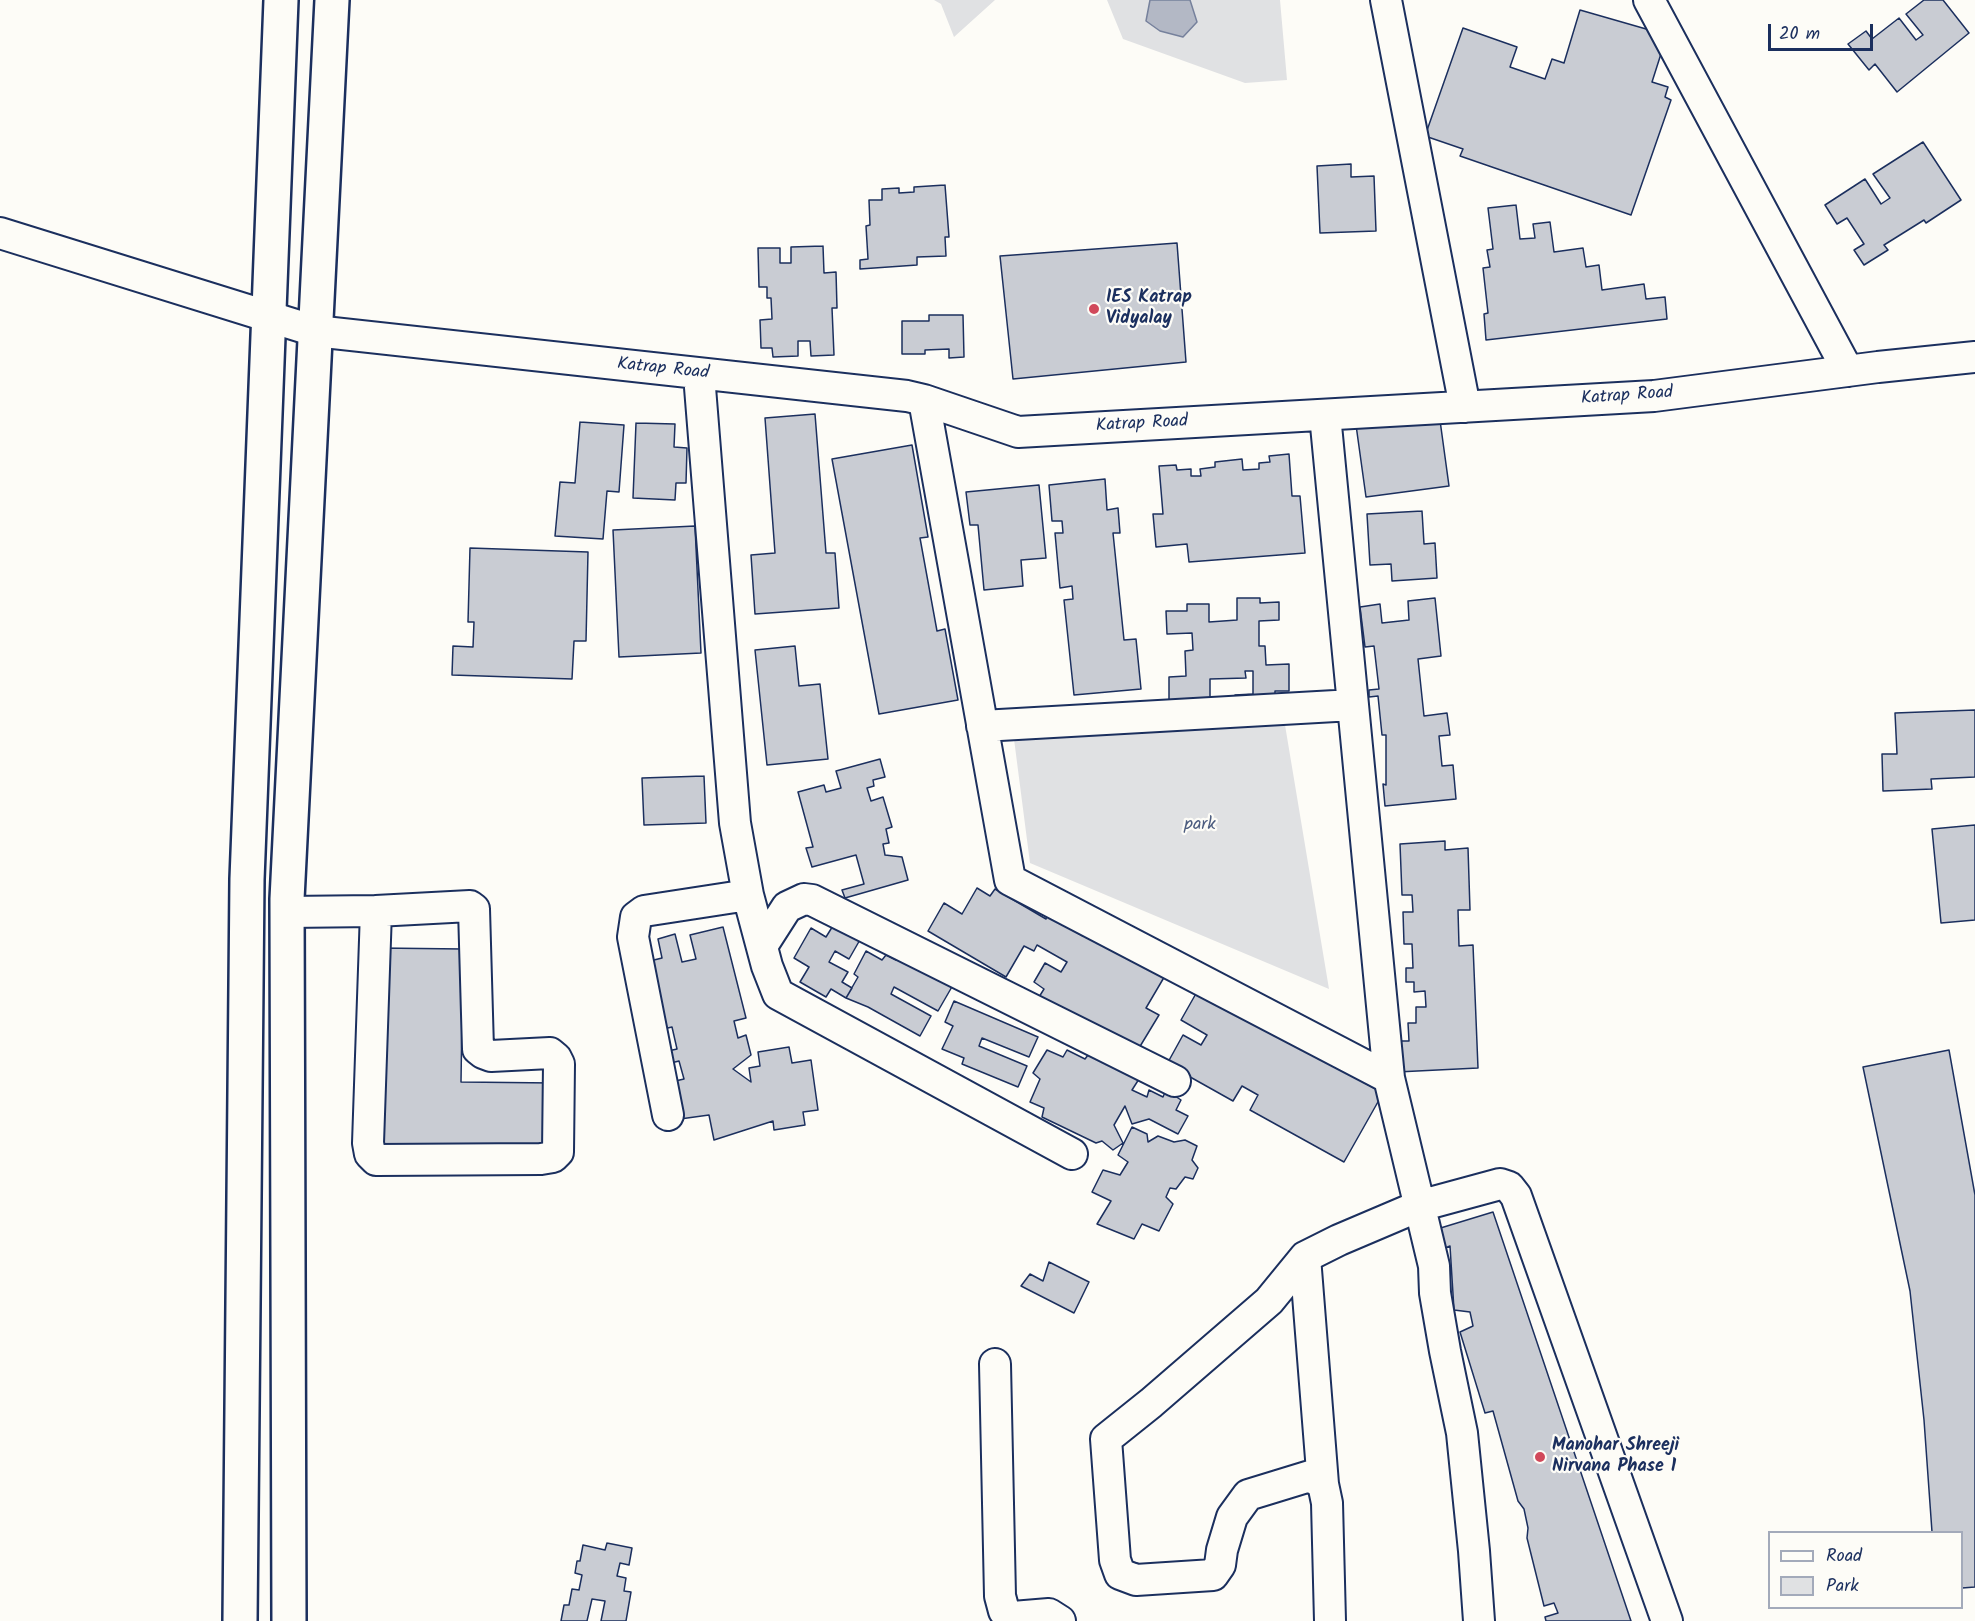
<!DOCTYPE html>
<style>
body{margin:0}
#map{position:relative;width:1975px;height:1621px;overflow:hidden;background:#fdfcf7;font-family:Kalam,sans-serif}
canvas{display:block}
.legend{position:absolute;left:1768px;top:1531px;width:195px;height:78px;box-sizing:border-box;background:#fdfcf7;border:2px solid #a3aaba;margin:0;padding:8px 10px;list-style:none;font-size:18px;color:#1b2f5e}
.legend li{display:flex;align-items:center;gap:12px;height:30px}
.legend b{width:30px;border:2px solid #a3aaba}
.scale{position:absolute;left:1768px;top:24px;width:105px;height:27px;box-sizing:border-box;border:3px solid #1b2f5e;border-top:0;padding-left:8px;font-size:18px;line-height:21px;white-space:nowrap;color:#1b2f5e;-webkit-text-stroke:4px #fdfcf7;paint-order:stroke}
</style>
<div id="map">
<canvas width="1975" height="1621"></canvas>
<ul class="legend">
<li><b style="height:8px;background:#fdfcf7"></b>Road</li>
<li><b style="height:16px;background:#e0e1e3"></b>Park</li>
</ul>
<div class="scale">20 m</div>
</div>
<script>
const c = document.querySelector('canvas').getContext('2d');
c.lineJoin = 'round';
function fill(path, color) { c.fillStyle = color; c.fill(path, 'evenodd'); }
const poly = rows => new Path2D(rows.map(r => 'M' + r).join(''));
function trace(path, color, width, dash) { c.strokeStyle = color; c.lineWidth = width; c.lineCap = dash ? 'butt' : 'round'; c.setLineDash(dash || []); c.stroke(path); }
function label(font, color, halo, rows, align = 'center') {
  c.font = font + ' Kalam,sans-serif'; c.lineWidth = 4.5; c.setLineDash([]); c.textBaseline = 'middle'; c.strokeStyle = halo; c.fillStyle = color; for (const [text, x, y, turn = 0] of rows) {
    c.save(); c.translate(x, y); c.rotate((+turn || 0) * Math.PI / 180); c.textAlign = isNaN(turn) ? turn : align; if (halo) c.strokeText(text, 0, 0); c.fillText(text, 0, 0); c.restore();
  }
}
fill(poly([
 [934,0,995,0,954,37,941,4],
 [1107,0,1280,0,1287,80,1245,83,1123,39],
 [1284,719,1329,989,1030,863,1014,739]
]), '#e0e1e3');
const water = poly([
 [1150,0,1190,0,1197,22,1183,37,1160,31,1146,21,1150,0]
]);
fill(water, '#b3b8c5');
trace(water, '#76819c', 1.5);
const building = poly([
 [1924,0,1943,0,1969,33,1897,92,1875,64,1869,70,1848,44,1866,31,1872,39,1899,18,1916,40,1923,35,1906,14,1924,0],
 [1580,10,1667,35,1652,82,1668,87,1665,97,1671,100,1631,215,1460,156,1463,149,1425,136,1463,28,1517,47,1510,67,1545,79,1552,59,1564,63,1580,10],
 [1923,142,1961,200,1926,223,1924,220,1884,245,1888,250,1864,265,1854,250,1864,244,1847,218,1837,224,1825,205,1865,179,1881,204,1890,198,1873,174,1923,142],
 [1351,164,1351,177,1374,176,1376,231,1320,233,1317,166,1351,164],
 [945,185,949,237,945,237,946,256,917,257,917,265,860,269,860,260,868,259,866,226,870,225,869,200,882,200,882,189,899,188,899,193,914,192,914,187,945,185],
 [1516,205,1520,239,1535,238,1533,224,1550,222,1554,252,1583,248,1586,267,1599,265,1602,290,1644,284,1646,299,1665,297,1667,319,1486,340,1484,314,1488,313,1483,268,1490,267,1487,250,1493,249,1488,208,1516,205],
 [1177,243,1186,362,1013,379,1000,256,1177,243],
 [823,246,824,273,836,272,837,308,832,308,834,355,811,356,810,341,798,341,798,356,773,357,772,348,761,348,760,320,772,319,771,298,767,298,767,287,759,287,758,248,780,248,780,263,791,263,791,247,823,246],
 [929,315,963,315,964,357,949,358,949,349,925,350,925,354,902,354,902,321,929,321,929,315],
 [1439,413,1449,486,1366,497,1356,425,1439,413],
 [815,414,826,553,835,553,839,608,755,614,751,555,775,553,765,418,815,414],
 [580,422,624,425,619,492,607,491,603,539,555,536,560,482,575,483,580,422],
 [636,423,675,424,674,447,687,448,686,483,676,483,675,500,633,498,636,423],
 [912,445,928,537,920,538,937,631,945,629,958,700,879,714,832,459,912,445],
 [1289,454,1292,496,1300,496,1305,553,1189,562,1187,544,1156,547,1153,514,1163,514,1159,466,1176,465,1177,470,1191,469,1191,476,1201,476,1200,469,1215,467,1215,462,1242,459,1243,470,1259,469,1259,463,1270,462,1269,456,1289,454],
 [1105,479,1107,510,1118,508,1120,533,1113,533,1124,640,1136,639,1141,689,1074,695,1064,600,1073,599,1072,586,1060,588,1055,533,1063,533,1062,521,1052,521,1049,485,1105,479],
 [1039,485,1046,558,1021,560,1023,586,984,590,978,525,970,525,966,492,1039,485],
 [1422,511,1424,544,1435,543,1437,578,1392,581,1391,564,1370,565,1367,514,1422,511],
 [695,526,701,653,619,657,613,530,695,526],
 [470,548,588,552,586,641,574,641,572,679,452,675,453,646,473,647,474,622,468,622,470,548],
 [1237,598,1260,598,1260,603,1279,602,1279,620,1259,621,1259,646,1265,646,1266,665,1289,664,1289,691,1275,691,1275,698,1235,700,1235,695,1253,694,1253,671,1245,671,1246,678,1210,679,1210,700,1169,701,1169,677,1186,676,1185,651,1193,650,1192,633,1167,634,1166,611,1187,611,1187,604,1209,604,1209,622,1237,620,1237,598],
 [1435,598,1441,656,1418,659,1424,716,1447,713,1450,735,1439,736,1442,766,1453,765,1456,799,1385,806,1383,784,1386,785,1386,735,1382,735,1378,696,1369,697,1369,690,1379,689,1374,646,1365,647,1360,607,1380,604,1382,623,1409,620,1408,601,1435,598],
 [795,646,799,686,820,684,828,759,767,765,755,650,795,646],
 [1975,710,1975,777,1931,779,1932,789,1883,791,1882,754,1897,754,1895,713,1975,710],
 [880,759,885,777,873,780,874,786,867,788,871,801,883,797,892,827,886,829,889,843,883,844,885,855,902,857,908,880,845,898,842,890,864,884,856,855,812,867,806,848,813,847,798,792,824,785,826,792,841,788,836,771,880,759],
 [704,776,706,823,644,825,642,778,704,776],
 [1975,825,1975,920,1941,923,1932,829,1975,825],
 [1445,841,1445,850,1468,848,1470,910,1458,910,1459,946,1473,945,1478,1068,1397,1072,1395,1041,1409,1041,1408,1023,1416,1023,1416,1007,1426,1007,1425,991,1414,992,1414,982,1406,982,1406,968,1413,968,1412,944,1404,944,1403,912,1413,912,1412,895,1402,895,1400,844,1445,841],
 [977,888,990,896,995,889,1046,919,1047,915,1083,936,1085,933,1134,962,1137,956,1166,974,1146,1008,1159,1015,1136,1053,1039,997,1044,989,1034,982,1045,963,1061,972,1067,962,1037,945,1034,951,1024,946,1006,977,928,931,944,903,962,914,977,888],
 [839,916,865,931,849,959,835,951,829,962,848,972,842,982,852,988,846,998,831,989,826,997,800,982,809,967,794,958,811,928,826,937,839,916],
 [723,927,746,1018,734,1021,738,1038,746,1035,751,1055,733,1069,751,1082,749,1068,760,1066,758,1052,789,1047,792,1063,811,1060,818,1110,803,1112,805,1125,774,1130,773,1121,714,1140,709,1115,680,1119,671,1082,684,1079,679,1061,667,1064,664,1052,677,1049,672,1027,655,1031,650,961,662,958,658,939,675,934,682,962,696,959,690,935,723,927],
 [379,948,463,949,461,1082,554,1083,553,1149,376,1146,379,948],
 [866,951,882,960,886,955,896,960,899,955,953,985,938,1011,894,987,891,994,931,1016,920,1036,868,1007,846,998,858,977,854,974,866,951],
 [1198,990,1383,1093,1344,1162,1250,1110,1258,1095,1242,1086,1233,1101,1167,1064,1183,1035,1201,1045,1207,1035,1181,1020,1198,990],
 [954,1001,1038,1037,1029,1057,982,1038,979,1046,1027,1066,1018,1087,962,1064,964,1058,942,1049,953,1026,945,1022,954,1001],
 [1047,1050,1063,1057,1067,1050,1085,1059,1088,1055,1139,1079,1132,1090,1147,1097,1149,1090,1163,1097,1166,1090,1181,1100,1176,1110,1188,1116,1178,1134,1149,1119,1132,1124,1125,1106,1114,1125,1123,1143,1113,1150,1102,1141,1096,1143,1042,1117,1044,1108,1030,1102,1040,1079,1033,1073,1047,1050],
 [1949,1050,1975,1195,1975,1587,1962,1588,1962,1532,1932,1532,1924,1420,1910,1291,1863,1067,1949,1050],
 [1132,1127,1147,1134,1148,1142,1158,1136,1174,1142,1185,1140,1197,1146,1192,1160,1198,1168,1193,1179,1185,1177,1176,1189,1170,1188,1166,1197,1173,1204,1159,1231,1142,1224,1134,1239,1097,1224,1111,1201,1092,1192,1103,1170,1120,1175,1128,1162,1118,1155,1132,1127],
 [1493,1212,1631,1621,1546,1621,1545,1617,1558,1613,1554,1603,1544,1606,1527,1538,1528,1528,1524,1509,1518,1501,1493,1411,1485,1413,1460,1332,1473,1326,1470,1312,1454,1310,1450,1246,1438,1251,1434,1230,1493,1212],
 [1049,1262,1089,1282,1074,1313,1021,1286,1030,1274,1043,1281,1049,1262],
 [607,1543,632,1548,629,1565,620,1563,617,1576,626,1578,624,1591,631,1592,626,1621,601,1621,605,1601,592,1599,587,1621,561,1621,564,1605,569,1605,572,1589,579,1590,582,1575,575,1573,577,1561,580,1561,583,1545,605,1550,607,1543]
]);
fill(building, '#c9ccd3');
trace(building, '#1b2f5e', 1.5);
const minor = poly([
 [1386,0,1465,407],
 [1649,0,1848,371],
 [0,233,315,331,907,396,924,400,1018,432,1654,396,1878,367,1975,357],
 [699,375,735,823,748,895,767,966,778,994,1072,1154],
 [924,400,1010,880,1389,1078,1325,415],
 [982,726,1353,705],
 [287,912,376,911,368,1143,370,1154,376,1160,541,1159,553,1157,558,1152,559,1064,556,1058,550,1053,491,1056,483,1053,478,1049,474,909,470,906,376,911],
 [762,946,787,907,804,899,812,900,1175,1081],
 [1389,1078,1434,1266,1435,1293,1445,1351,1462,1433,1474,1551,1479,1621],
 [668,1115,633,937,636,917,644,911,748,895],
 [1305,1257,1323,1484],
 [995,1364,1000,1596,1004,1611,1013,1617,1049,1614,1060,1621],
 [1330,1621,1327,1503,1323,1484,1310,1476,1248,1495,1232,1517,1222,1550,1220,1565,1213,1575,1136,1580,1120,1574,1115,1560,1106,1439,1151,1403,1269,1301,1305,1257,1339,1240,1419,1206,1500,1184,1509,1187,1516,1196,1667,1621]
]);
const tertiary = poly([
 [240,1621,247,879,281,0],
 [289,1621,287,899,332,0]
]);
trace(minor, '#1b2f5e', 34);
trace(tertiary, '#1b2f5e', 38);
trace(minor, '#fdfcf7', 30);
trace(tertiary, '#fdfcf7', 33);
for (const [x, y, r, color] of [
 [1094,309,6,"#d1495b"],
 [1540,1457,6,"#d1495b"]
]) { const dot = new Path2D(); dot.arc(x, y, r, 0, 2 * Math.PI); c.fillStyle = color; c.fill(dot); trace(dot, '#fdfcf7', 2); }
label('bold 18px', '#1b2f5e', '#fdfcf7', [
 ["IES Katrap",1106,299],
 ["Vidyalay",1106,320],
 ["Manohar Shreeji",1552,1447],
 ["Nirvana Phase 1",1552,1468]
], 'left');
label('18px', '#1b2f5e', '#fdfcf7', [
 ["Katrap Road",663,370,6],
 ["Katrap Road",1627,397,-4],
 ["Katrap Road",1142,425,-3]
]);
label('18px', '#4c5c7f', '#fdfcf7', [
 ["park",1200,826]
]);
</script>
